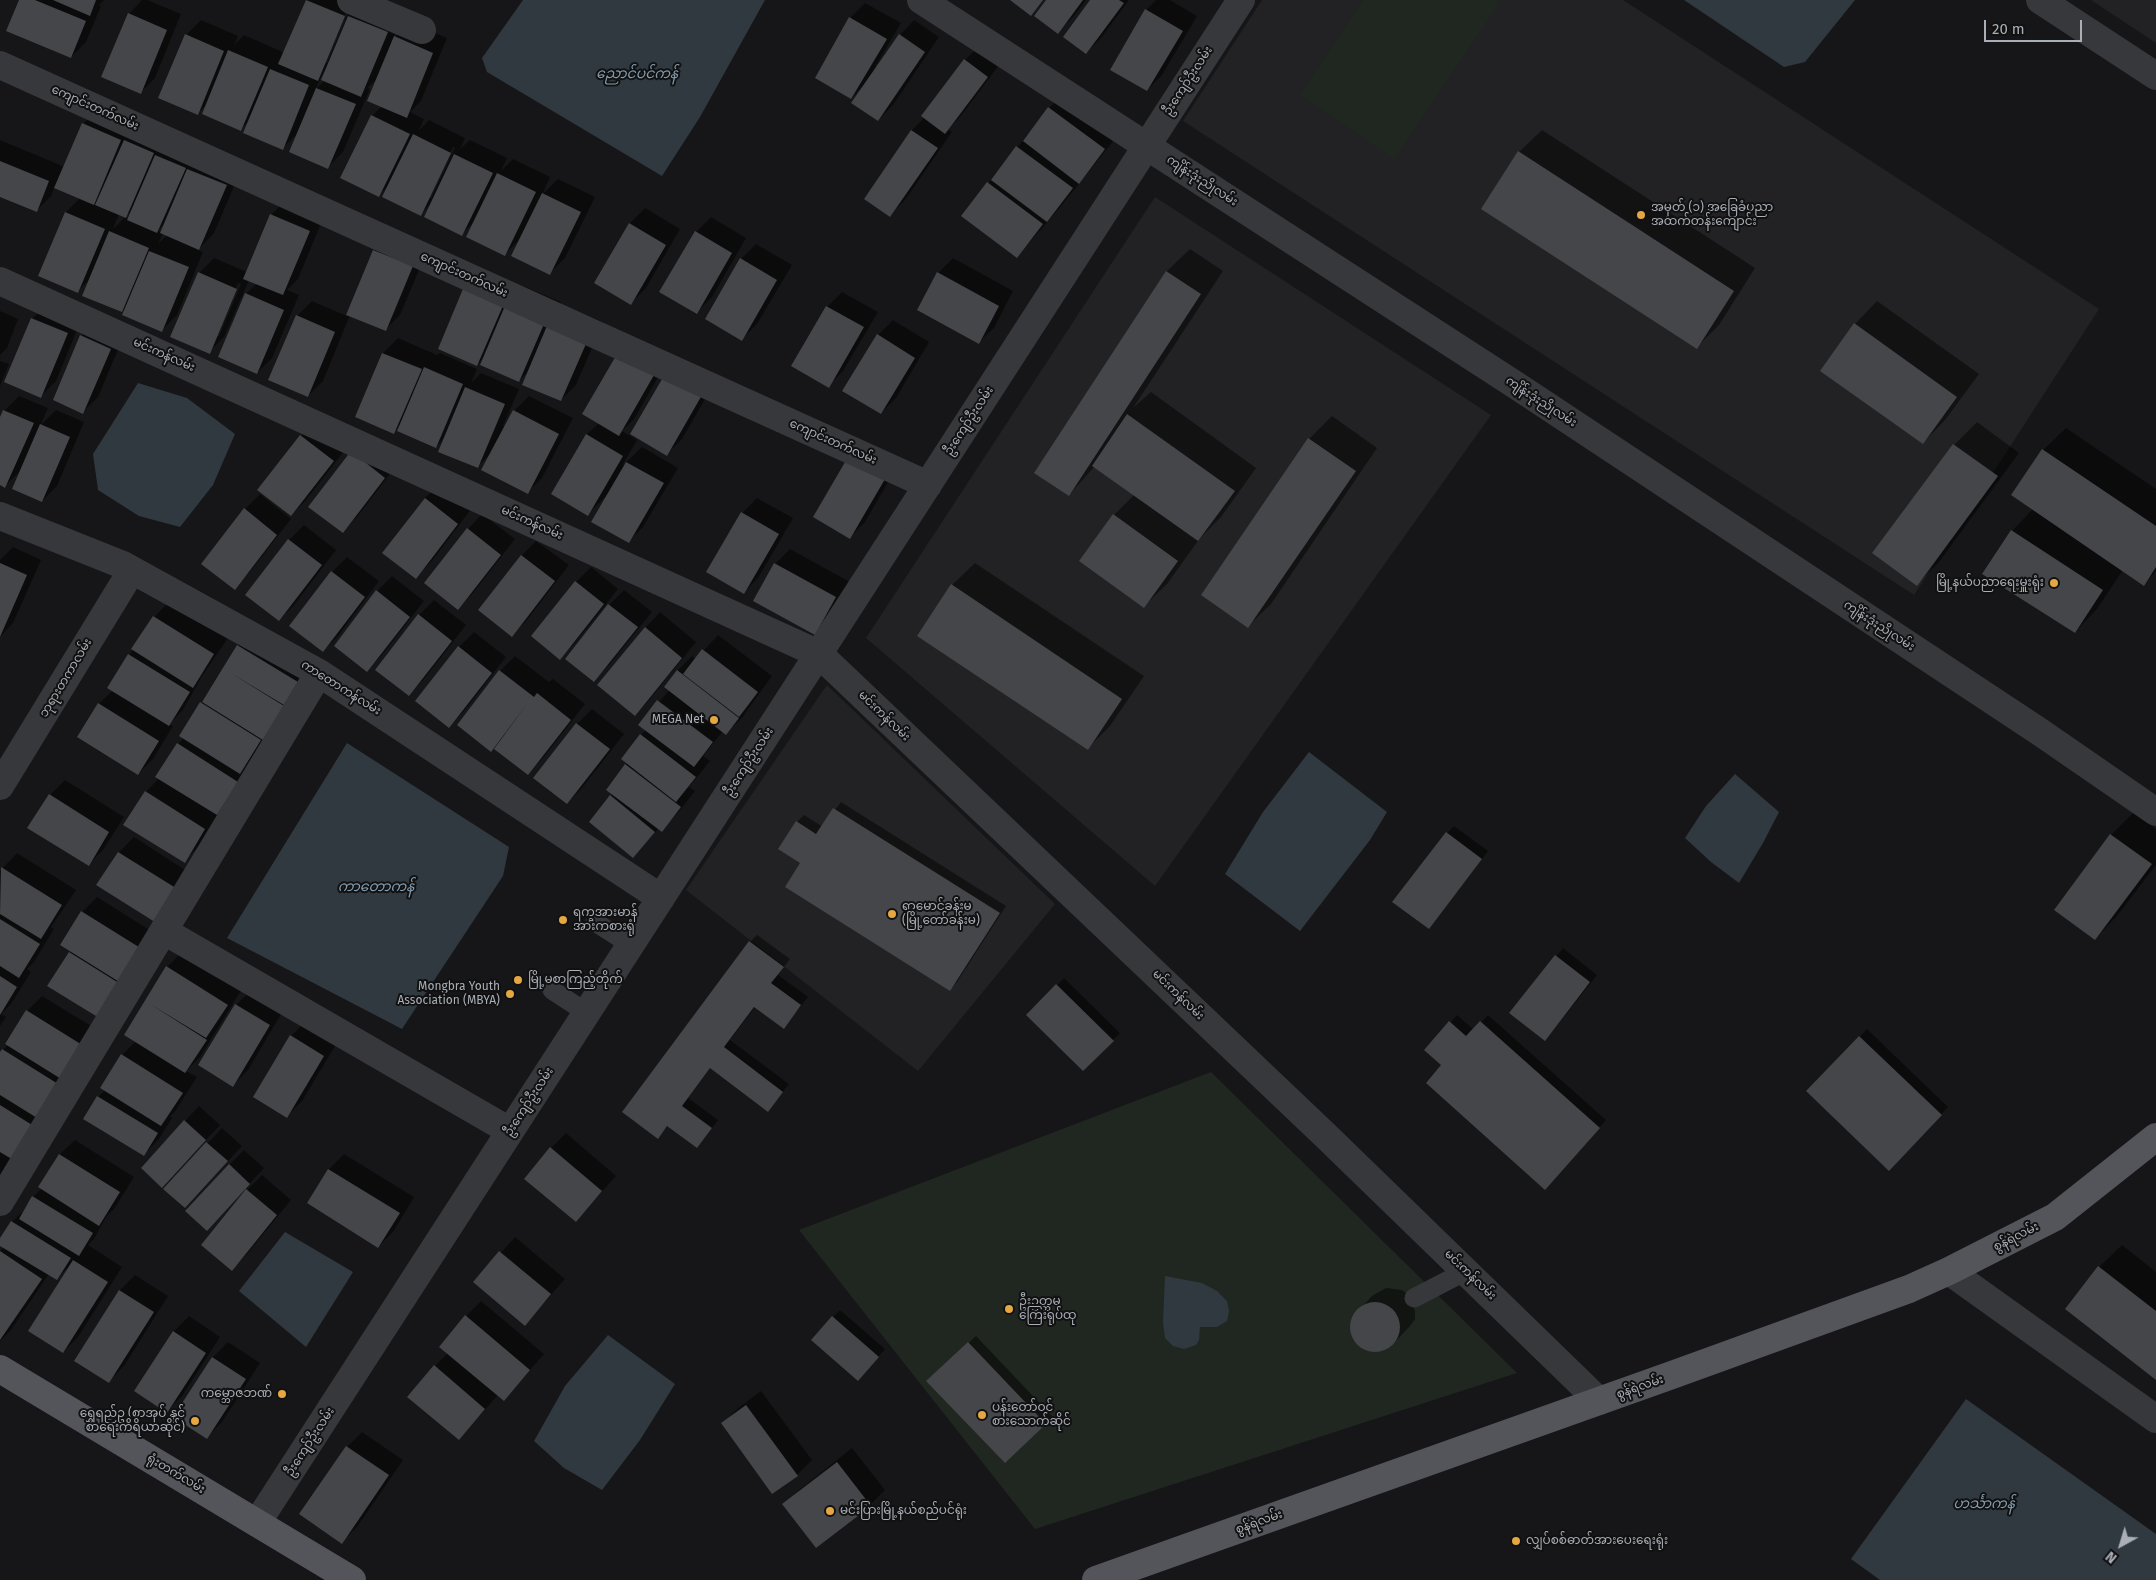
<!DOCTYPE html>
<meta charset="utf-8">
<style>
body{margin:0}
#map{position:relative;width:2156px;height:1580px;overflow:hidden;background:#161618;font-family:"Fira Sans",sans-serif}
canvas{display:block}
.north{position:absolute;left:2096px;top:1520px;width:50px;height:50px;-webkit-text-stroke:4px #111112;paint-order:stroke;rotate:219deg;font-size:14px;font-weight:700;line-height:20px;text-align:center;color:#a9aeb7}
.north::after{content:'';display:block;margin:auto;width:18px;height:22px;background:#a9aeb7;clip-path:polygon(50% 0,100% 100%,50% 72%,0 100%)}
.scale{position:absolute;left:1984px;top:20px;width:98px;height:22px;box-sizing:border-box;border:2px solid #a9aeb7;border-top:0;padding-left:6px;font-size:15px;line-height:18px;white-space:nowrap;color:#a9aeb7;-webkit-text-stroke:4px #111112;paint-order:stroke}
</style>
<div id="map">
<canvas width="2156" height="1580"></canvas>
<div class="north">N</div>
<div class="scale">20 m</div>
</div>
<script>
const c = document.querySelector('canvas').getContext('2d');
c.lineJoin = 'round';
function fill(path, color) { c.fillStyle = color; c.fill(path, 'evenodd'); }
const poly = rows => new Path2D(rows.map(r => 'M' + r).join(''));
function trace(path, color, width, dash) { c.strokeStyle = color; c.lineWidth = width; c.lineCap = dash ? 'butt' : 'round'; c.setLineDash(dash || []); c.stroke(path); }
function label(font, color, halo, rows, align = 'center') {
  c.font = font + ' "Fira Sans","Noto Sans Myanmar",sans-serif'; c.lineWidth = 4; c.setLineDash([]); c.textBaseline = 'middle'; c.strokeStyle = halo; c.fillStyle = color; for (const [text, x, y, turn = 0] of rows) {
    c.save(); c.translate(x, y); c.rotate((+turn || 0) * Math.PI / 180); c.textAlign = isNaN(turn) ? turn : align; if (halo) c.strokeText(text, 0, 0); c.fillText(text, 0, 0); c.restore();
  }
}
fill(poly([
 [1262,0,1623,0,2099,309,1914,595,1183,121],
 [2091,0,2156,0,2156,43],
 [1155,197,1491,415,1155,886,866,638],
 [827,685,1055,904,918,1071,686,890]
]), '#222224');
fill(poly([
 [1364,0,1496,0,1500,2,1394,159,1300,95],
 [1211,1072,1517,1373,1035,1529,799,1230]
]), '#202721');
fill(poly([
 [523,0,765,0,700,117,662,176,487,72,482,58],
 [1684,0,1855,0,1805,62,1784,67],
 [138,383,187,398,235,434,213,485,180,527,139,516,98,490,93,454],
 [347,743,509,847,503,876,402,1029,227,938],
 [1309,752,1387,812,1370,840,1300,931,1225,874,1263,812],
 [1735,774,1779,812,1763,843,1739,883,1711,862,1685,838,1706,806],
 [285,1232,353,1272,306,1347,239,1291],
 [1165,1276,1202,1283,1217,1291,1227,1301,1229,1311,1227,1321,1217,1327,1200,1327,1199,1340,1196,1345,1184,1349,1173,1346,1165,1338,1163,1322],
 [608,1335,675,1384,640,1440,602,1490,564,1468,534,1441,565,1386],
 [1966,1399,2156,1534,2156,1580,1880,1580,1851,1559]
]), '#30393f');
fill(poly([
 [20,0,104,0,99,5,101,6,86,42,71,57],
 [142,0,147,0,181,14,155,78,140,93,129,14],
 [307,0,358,0,402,17,393,39,410,22,447,38,421,101,410,112,424,119,419,130,429,120,465,138,460,149,470,140,507,158,501,171,513,159,550,177,542,195,558,179,595,197,565,258,550,273,521,238,505,254,474,222,462,234,431,204,420,214,389,185,379,195,372,116,382,106,378,78,367,88,370,89,343,152,328,167,298,133,282,149,249,121,241,129,207,104,197,114,186,35,201,20,238,36,234,45,244,35,285,53],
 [347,10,349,11,327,63,324,63],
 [326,70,325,80,315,90,322,75],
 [453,147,455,148,431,198,428,198],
 [1048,0,1086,0,1073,17,1058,32],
 [1092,0,1129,0,1101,38,1086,53],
 [1156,0,1170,0,1197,16,1162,75,1147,90,1146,10],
 [865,3,901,23,875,67,877,68,900,35,914,20,939,37,893,105,878,120,864,85,851,98,850,18],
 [980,45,1002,61,960,117,948,129,952,132,905,200,890,215,866,199,912,130,925,117,965,60],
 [1064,93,1119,134,1061,206,1017,257,963,215,1049,108],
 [98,109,241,170,214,233,198,250,203,252,177,315,162,330,128,304,122,311,90,279,78,291,40,275,66,212,81,197,55,186,51,196,36,211,0,195,0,140,65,167,83,124],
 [132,210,129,218,125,217],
 [119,214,126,216,113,229],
 [165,223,161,232,158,231],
 [163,233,167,235,158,244],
 [1542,130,1755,268,1719,325,1697,347,1519,152],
 [286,200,324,216,298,279,287,290,299,295,272,358,257,373,246,294,257,283,249,280,224,337,209,352,199,273,214,258,247,272,271,215],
 [238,283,241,284,219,336,216,336],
 [645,208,680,229,646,288,631,303,595,283,630,223],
 [711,217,746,238,712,297,697,312,696,232],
 [389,235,427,251,400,315,385,330,350,315,323,381,308,396,297,316,312,301,347,316,374,250],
 [756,244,792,265,757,324,742,339,741,259],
 [1190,249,1223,271,1133,408,1151,392,1256,468,1221,517,1200,538,1167,584,1144,606,1114,515,1135,494,1095,466,1069,495,1036,473,1167,271],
 [953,258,1013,291,994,328,979,342,938,273],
 [481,270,516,294,523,286,561,302,555,316,565,306,603,322,576,385,561,400,529,371,519,381,485,357,477,365],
 [842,292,878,312,843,371,828,386,827,307],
 [1877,301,1979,374,1945,420,1923,443,1855,324],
 [47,304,82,318,56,381,41,396,32,319],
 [0,311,18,319,7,348,0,355],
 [893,320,929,342,896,398,881,413,878,335],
 [96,321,125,333,98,397,83,412,81,336],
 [398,338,437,355,440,353,477,369,471,383,481,373,519,389,503,426,505,427,514,411,529,396,573,418,542,478,527,493,490,454,477,467,445,437,436,447,400,426,394,432,383,353],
 [681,359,716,380,682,439,667,454],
 [668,360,634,419,622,431,637,440,622,466,642,447,678,468,643,527,628,542,607,495,588,514,587,434],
 [0,361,9,364,0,386],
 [19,396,48,408,40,426,56,410,84,422,57,486,42,501,21,470,5,486,0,484,0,420,4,411],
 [1332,416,1377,448,1271,604,1248,626,1202,594,1309,439],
 [316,421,348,446,306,500,291,515,301,436],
 [1977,422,2019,453,1939,562,1917,584,1874,553,1954,445],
 [2066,428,2156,489,2156,571,2144,584,2123,570,2097,609,2075,632,2012,531,2033,509,2043,450],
 [352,452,399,462,357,517,342,532],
 [899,463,865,522,850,537,815,517],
 [440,484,472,508,431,562,416,577,425,498],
 [260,494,291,519,249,573,234,588,245,509],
 [757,498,793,518,758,578,743,593,708,572,742,513],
 [482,514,515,539,473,593,458,608,468,529],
 [304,525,336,550,294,605,279,620,289,540],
 [536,541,569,565,527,620,512,635,522,555],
 [13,547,41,560,13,623,0,637,0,560],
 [790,549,850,582,829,618,814,633,775,564],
 [347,557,379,581,338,636,323,651,290,626,332,572],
 [975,563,1144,676,1110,726,1087,749,952,585],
 [591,567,618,589,575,643,560,658,576,582],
 [392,576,424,601,382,655,367,670,377,591],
 [624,590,652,612,609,665,594,680,566,659,609,605],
 [434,600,466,625,424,679,409,694,419,615],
 [169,602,228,638,202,676,183,710,169,724,173,726,153,759,138,774,99,704,113,690,109,687,154,617],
 [660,612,696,642,649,700,635,715,599,685,646,627],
 [253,631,312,666,232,799,218,813,220,814,199,846,184,861,146,792,159,778,178,744,184,738,180,735,238,646],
 [474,632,506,657,464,711,449,726,459,647],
 [718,635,772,676,741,719,726,733,723,731,703,756,710,761,689,787,695,791,676,815,661,830,659,828,633,857,611,796,641,735,646,730,640,725,670,689,677,671,692,656,696,659],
 [515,656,549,682,553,679,585,704,543,758,528,773,500,741,490,750,458,725,500,671],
 [592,709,624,734,582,788,567,803,577,724],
 [65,780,124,817,103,850,88,865,50,795],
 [841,802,1006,906,957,982,950,989,802,862,797,822,804,815,823,827],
 [2134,812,2156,829,2156,865,2117,916,2095,939,2056,910,2111,835],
 [1454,826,1488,851,1429,928,1447,833],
 [134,837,193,875,172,907,119,852],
 [17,853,76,890,51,927,54,929,34,962,27,969,31,972,11,1004,1,1014,6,1017,0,1026,0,871],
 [97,897,156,934,123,1007,49,985,71,951,82,912],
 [757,935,790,959,778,975,808,997,783,1028,755,1007,730,1040,789,1084,768,1110,711,1067,688,1098,718,1120,704,1139,697,1146,668,1125,658,1137,750,942],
 [1563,948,1597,975,1552,1032,1511,1013],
 [182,952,242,989,200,1057,186,1071,197,1077,176,1110,170,1116,172,1118,159,1139,144,1154,98,1097,105,1090,102,1088,122,1055,136,1041,126,1035,167,967],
 [1064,978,1120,1033,1083,1070,1028,1015],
 [251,990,284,1009,248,1070,233,1085,200,1065,236,1005],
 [42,996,101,1032,0,1194,0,1054,8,1044,27,1011],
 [1457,1015,1474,1030,1488,1015,1606,1120,1553,1181,1443,1065,1426,1050],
 [306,1021,338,1041,302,1101,287,1116,291,1036],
 [1867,1029,1948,1107,1889,1170,1807,1091],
 [199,1106,220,1125,177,1171,185,1121],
 [222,1128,242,1146,185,1207,165,1189],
 [566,1133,616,1176,576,1220,551,1148],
 [75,1140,134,1177,114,1209,106,1217,94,1239,88,1245,122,1267,78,1337,63,1352,67,1268,57,1279,49,1274,10,1331,0,1341,0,1251,4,1247,0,1244,0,1241,12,1222,27,1207,33,1197,42,1188,40,1187,60,1154],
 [244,1150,264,1168,222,1214,229,1165],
 [344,1154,414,1197,393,1232,378,1247,308,1203,329,1169],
 [262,1175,291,1200,247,1254,232,1269,247,1190],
 [515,1237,565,1279,525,1324,475,1282],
 [2122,1245,2156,1272,2156,1379,2099,1267],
 [135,1275,168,1296,124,1366,109,1381,76,1360,120,1290],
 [1386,1288,1402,1290,1409,1295,1415,1311,1415,1319,1410,1326,1389,1348,1381,1351,1366,1350,1359,1346,1351,1333,1352,1318,1372,1296],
 [481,1301,544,1354,518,1384,504,1399,498,1395,459,1439,435,1366,448,1353,466,1316],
 [840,1310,885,1349,865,1372,833,1317],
 [189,1316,220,1337,182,1396,167,1411,135,1391,174,1331],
 [976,1336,1052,1416,1005,1461,928,1381],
 [228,1342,260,1363,222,1422,207,1437,175,1416,213,1357],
 [761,1391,812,1460,797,1475,722,1424,737,1409],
 [362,1432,403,1460,357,1527,342,1542,301,1514,347,1447],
 [852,1448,885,1490,870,1505,784,1505,799,1490]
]), '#0007');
fill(poly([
 [19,0,35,0,86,21,71,58,6,31],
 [53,0,96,0,90,16],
 [306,0,345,16,318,81,278,64],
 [1010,0,1043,0,1031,16],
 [1046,0,1083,0,1058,34,1034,16],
 [1090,0,1119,0,1124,3,1086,54,1063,37],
 [1145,9,1183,31,1147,91,1110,70],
 [128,13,167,30,141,94,101,77],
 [348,16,388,32,361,97,321,80],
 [849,17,887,39,851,99,815,78],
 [185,34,224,51,198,115,158,98],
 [899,34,925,52,878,121,851,103],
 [394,36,433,53,407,118,367,101],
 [228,50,268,67,241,131,202,114],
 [964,59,988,77,945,134,921,116],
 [270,69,309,85,283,150,243,133],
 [316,88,356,104,328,169,289,152],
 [1048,107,1105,149,1079,184,1023,141],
 [371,115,410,134,379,197,340,178],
 [82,123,121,140,94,205,54,188],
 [911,130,938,148,890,217,864,199],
 [413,134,451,153,421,216,382,197],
 [124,140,154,153,126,218,95,205],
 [1016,146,1073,188,1047,222,991,180],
 [1518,151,1734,291,1697,349,1481,209],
 [454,154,493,173,462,236,424,217],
 [155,155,186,168,157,233,127,220],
 [0,161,49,181,37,212,0,197],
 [187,169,227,185,199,250,160,233],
 [497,173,536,192,505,256,466,237],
 [987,182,1043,224,1017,258,961,216],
 [542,193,581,212,550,275,511,256],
 [65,212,105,229,78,293,38,276],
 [270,214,310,231,283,295,243,279],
 [629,223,666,245,631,305,594,283],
 [109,231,149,248,122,312,82,296],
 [695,231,732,253,697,314,659,292],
 [373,250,413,266,386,331,346,315],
 [149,251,189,267,162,332,122,315],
 [740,258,777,280,742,341,705,319],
 [1166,271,1201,294,1069,496,1034,473],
 [198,272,237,289,210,354,170,337],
 [937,272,999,306,979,344,917,310],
 [465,284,505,301,477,366,438,349],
 [245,293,284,310,257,374,218,357],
 [507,301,547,317,519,382,480,365],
 [826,306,864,327,829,388,791,366],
 [296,315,335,332,308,397,268,380],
 [31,318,68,333,41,398,4,382],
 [549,321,589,337,561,401,522,385],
 [1854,323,1957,397,1923,444,1820,371],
 [877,334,915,358,881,414,842,391],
 [80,335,111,349,83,414,53,400],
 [382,353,422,369,394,434,355,417],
 [617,354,654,375,619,436,582,414],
 [424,367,463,384,436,448,397,431],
 [665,374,702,395,667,456,630,434],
 [465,387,505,404,478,468,438,452],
 [3,410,34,423,5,488,0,485,0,417],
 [513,410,559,434,528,494,481,470],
 [1127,414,1235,491,1198,541,1092,466],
 [40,424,70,437,42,502,12,489],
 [586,434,623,456,588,516,551,494],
 [300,435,334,461,291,516,257,490],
 [1308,438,1356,471,1248,628,1201,595],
 [1953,444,1998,476,1917,586,1872,553],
 [2042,449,2156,526,2156,567,2144,586,2011,495],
 [351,451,385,478,343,533,308,507],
 [848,457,885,479,850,539,813,517],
 [626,462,664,483,629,543,591,522],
 [425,498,458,524,416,579,382,553],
 [244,508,277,535,235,590,201,564],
 [741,512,779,534,744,594,706,572],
 [1113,514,1178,561,1144,608,1079,561],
 [467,528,501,555,458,610,424,583],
 [2011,530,2103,590,2075,633,1982,574],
 [288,539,322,565,279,621,245,595],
 [521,555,555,581,512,637,478,610],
 [0,563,27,575,0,637],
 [774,563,836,597,815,635,753,601],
 [331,571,365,597,323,652,289,626],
 [575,581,604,604,560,660,531,636],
 [951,584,1122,699,1088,750,917,636],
 [376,590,410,617,367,672,334,646],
 [608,604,638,627,594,682,565,659],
 [418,614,452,641,409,696,375,670],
 [153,616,214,654,193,688,131,649],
 [645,627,682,658,635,716,597,685],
 [237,645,298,682,284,705,229,672,284,706,263,740,202,702],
 [458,646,492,673,449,728,415,701],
 [702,649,758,692,739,717,683,674],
 [128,654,190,692,169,726,107,688],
 [499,670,534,697,537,693,571,720,528,775,494,749,527,704,491,752,457,725],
 [677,670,739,718,726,735,664,687],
 [657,700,713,742,694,767,638,725],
 [200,702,261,740,240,774,179,736],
 [98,703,159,741,138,775,77,737],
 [576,723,610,749,567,804,533,778],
 [640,734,696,777,676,802,621,759],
 [177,743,238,782,217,815,155,777],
 [625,764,681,807,662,832,606,790],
 [145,791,205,829,185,863,123,825],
 [49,794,109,832,89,866,27,828],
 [610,795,655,832,633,858,589,822],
 [833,808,1000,913,950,991,785,887,800,863,778,849,796,821,816,834],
 [1446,832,1482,859,1429,929,1392,902],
 [2110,834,2152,864,2095,940,2054,910],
 [118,852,179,890,158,924,96,885],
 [1,867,62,905,41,939,0,914],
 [81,911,142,949,121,983,60,945],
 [0,919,40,944,19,978,0,966],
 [749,941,784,967,771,983,801,1005,784,1029,754,1007,724,1047,783,1092,768,1112,710,1068,682,1106,712,1128,697,1148,667,1126,658,1139,622,1112],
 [69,952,130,990,109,1024,47,986],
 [1555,955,1590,982,1545,1041,1509,1013],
 [166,966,228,1005,206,1038,150,1004,207,1040,185,1073,124,1035],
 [0,976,17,987,0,1015],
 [1056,984,1114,1041,1083,1071,1026,1015],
 [235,1004,270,1025,233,1087,198,1065],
 [26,1010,87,1048,66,1082,5,1044],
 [1449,1021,1466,1036,1480,1021,1600,1128,1545,1190,1426,1083,1441,1065,1424,1050],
 [290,1035,324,1056,287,1118,253,1097],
 [1859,1036,1942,1115,1889,1171,1806,1091],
 [2,1049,63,1087,42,1121,0,1095,0,1052],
 [121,1054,183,1093,161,1126,100,1088],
 [97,1096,158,1133,144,1156,83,1119],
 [0,1105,37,1128,15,1161,0,1152],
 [184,1120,206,1140,162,1188,141,1168],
 [206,1142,228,1161,185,1208,163,1189],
 [550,1147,602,1191,576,1222,524,1179],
 [59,1154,120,1192,99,1226,38,1187],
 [229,1164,250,1184,207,1231,185,1211],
 [328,1169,400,1213,378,1248,307,1203],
 [246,1189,277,1215,232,1271,201,1245],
 [32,1196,93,1233,79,1256,19,1219],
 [11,1221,71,1258,57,1280,0,1246,0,1238],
 [0,1251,42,1279,0,1340],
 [499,1251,551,1294,525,1326,473,1282],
 [73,1260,108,1282,63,1353,28,1331],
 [2098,1266,2156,1311,2156,1380,2065,1309],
 [119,1290,154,1312,109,1383,74,1361],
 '1350 1327a25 25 0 1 1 50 0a25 25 0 1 1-50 0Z',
 [465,1315,530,1370,504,1401,439,1347],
 [832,1316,879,1357,858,1381,811,1340],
 [173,1331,206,1353,167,1413,134,1391],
 [968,1342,1046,1424,1005,1463,926,1381],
 [212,1357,246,1379,207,1439,173,1417],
 [434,1365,485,1409,459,1440,407,1397],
 [746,1405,798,1476,772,1494,721,1423],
 [346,1446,389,1475,342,1544,299,1514],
 [837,1462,871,1506,816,1548,782,1504]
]), '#45464a');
trace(poly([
 [595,922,631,945],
 [552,990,587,1013],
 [1414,1298,1466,1271]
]), '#37383c', 19);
trace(poly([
 [351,0,422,30],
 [921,0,1514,384,2040,732,2156,812],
 [2040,0,2156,76],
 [0,65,928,485],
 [0,281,819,654,1325,1135,1599,1401],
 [0,516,123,565,319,673,661,898],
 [0,786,132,570],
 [164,931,510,1131],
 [0,1202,319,673],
 [1949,1271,2156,1419],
 [257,1523,1241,0]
]), '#37383c', 28);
trace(poly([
 [0,1369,352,1580],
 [1096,1580,1672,1375,1909,1289,1949,1271,2055,1217,2156,1137]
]), '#53555b', 28);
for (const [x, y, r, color] of [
 [1641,215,5,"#e4a741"],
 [2054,583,5,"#e4a741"],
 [714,720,5,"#e4a741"],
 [892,914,5,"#e4a741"],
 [563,920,5,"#e4a741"],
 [518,980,5,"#e4a741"],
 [510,994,5,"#e4a741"],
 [1009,1309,5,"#e4a741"],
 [282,1394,5,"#e4a741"],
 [982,1415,5,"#e4a741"],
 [195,1421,5,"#e4a741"],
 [830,1511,5,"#e4a741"],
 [1516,1541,5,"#e4a741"]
]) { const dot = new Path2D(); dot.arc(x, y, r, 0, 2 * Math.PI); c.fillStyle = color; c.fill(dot); trace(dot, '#111112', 2); }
label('12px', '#a9aeb7', '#111112', [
 ["ဦးကျော်ဦးလမ်း",1188,81,-57],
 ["ကျောင်းတက်လမ်း",95,108,24],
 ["ကျိန်းဒုံးညိုလမ်း",1202,181,33],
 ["ကျောင်းတက်လမ်း",464,275,24],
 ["မင်းကန်လမ်း",164,355,24],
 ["ကျိန်းဒုံးညိုလမ်း",1541,402,33],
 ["ဦးကျော်ဦးလမ်း",969,421,-57],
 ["ကျောင်းတက်လမ်း",833,442,24],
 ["မင်းကန်လမ်း",532,523,24],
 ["ကျိန်းဒုံးညိုလမ်း",1879,626,33],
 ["ဘုရားတကာလမ်း",66,678,-59],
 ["ကာတောကန်လမ်း",341,688,32],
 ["မင်းကန်လမ်း",884,716,44],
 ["ဦးကျော်ဦးလမ်း",749,762,-57],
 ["မင်းကန်လမ်း",1178,995,44],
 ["ဦးကျော်ဦးလမ်း",529,1102,-57],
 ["စွန်ရဲလမ်း",2016,1237,-27],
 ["မင်းကန်လမ်း",1470,1275,44],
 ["စွန်ရဲလမ်း",1640,1387,-19],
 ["ဦးကျော်ဦးလမ်း",310,1442,-57],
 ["ရုံးတက်လမ်း",176,1474,31],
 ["စွန်ရဲလမ်း",1259,1522,-20]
]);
label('12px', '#a9aeb7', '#111112', [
 ["အမှတ် (၁) အခြေခံပညာ",1651,208],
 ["အထက်တန်းကျောင်း",1651,222],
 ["မြို့နယ်ပညာရေးမှူးရုံး",2044,583,"right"],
 ["MEGA Net",704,720,"right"],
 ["ရာမောင်ခန်းမ",902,907],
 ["(မြို့တော်ခန်းမ)",902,921],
 ["ရက္ခအားမာန်",573,913],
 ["အားကစားရုံ",573,927],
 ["မြို့မစာကြည့်တိုက်",528,980],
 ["Mongbra Youth",500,987,"right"],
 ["Association (MBYA)",500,1001,"right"],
 ["ဦးဥတ္တမ",1019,1302],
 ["ကြေးရုပ်ထု",1019,1316],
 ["ကမ္ဘောဇဘဏ်",272,1394,"right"],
 ["ပန်းတော်ဝင်",992,1408],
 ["စားသောက်ဆိုင်",992,1422],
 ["ရွှေရည်ဥ (စာအုပ် နှင့်",185,1414,"right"],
 ["စာရေးကိရိယာဆိုင်)",185,1428,"right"],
 ["မင်းပြားမြို့နယ်စည်ပင်ရုံး",840,1511],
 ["လျှပ်စစ်ဓာတ်အားပေးရေးရုံး",1526,1541]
], 'left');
label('italic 14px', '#829caf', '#111112', [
 ["ညောင်ပင်ကန်",637,74],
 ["ကာတောကန်",376,887],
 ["ဟင်္သာကန်",1984,1504]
]);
</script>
